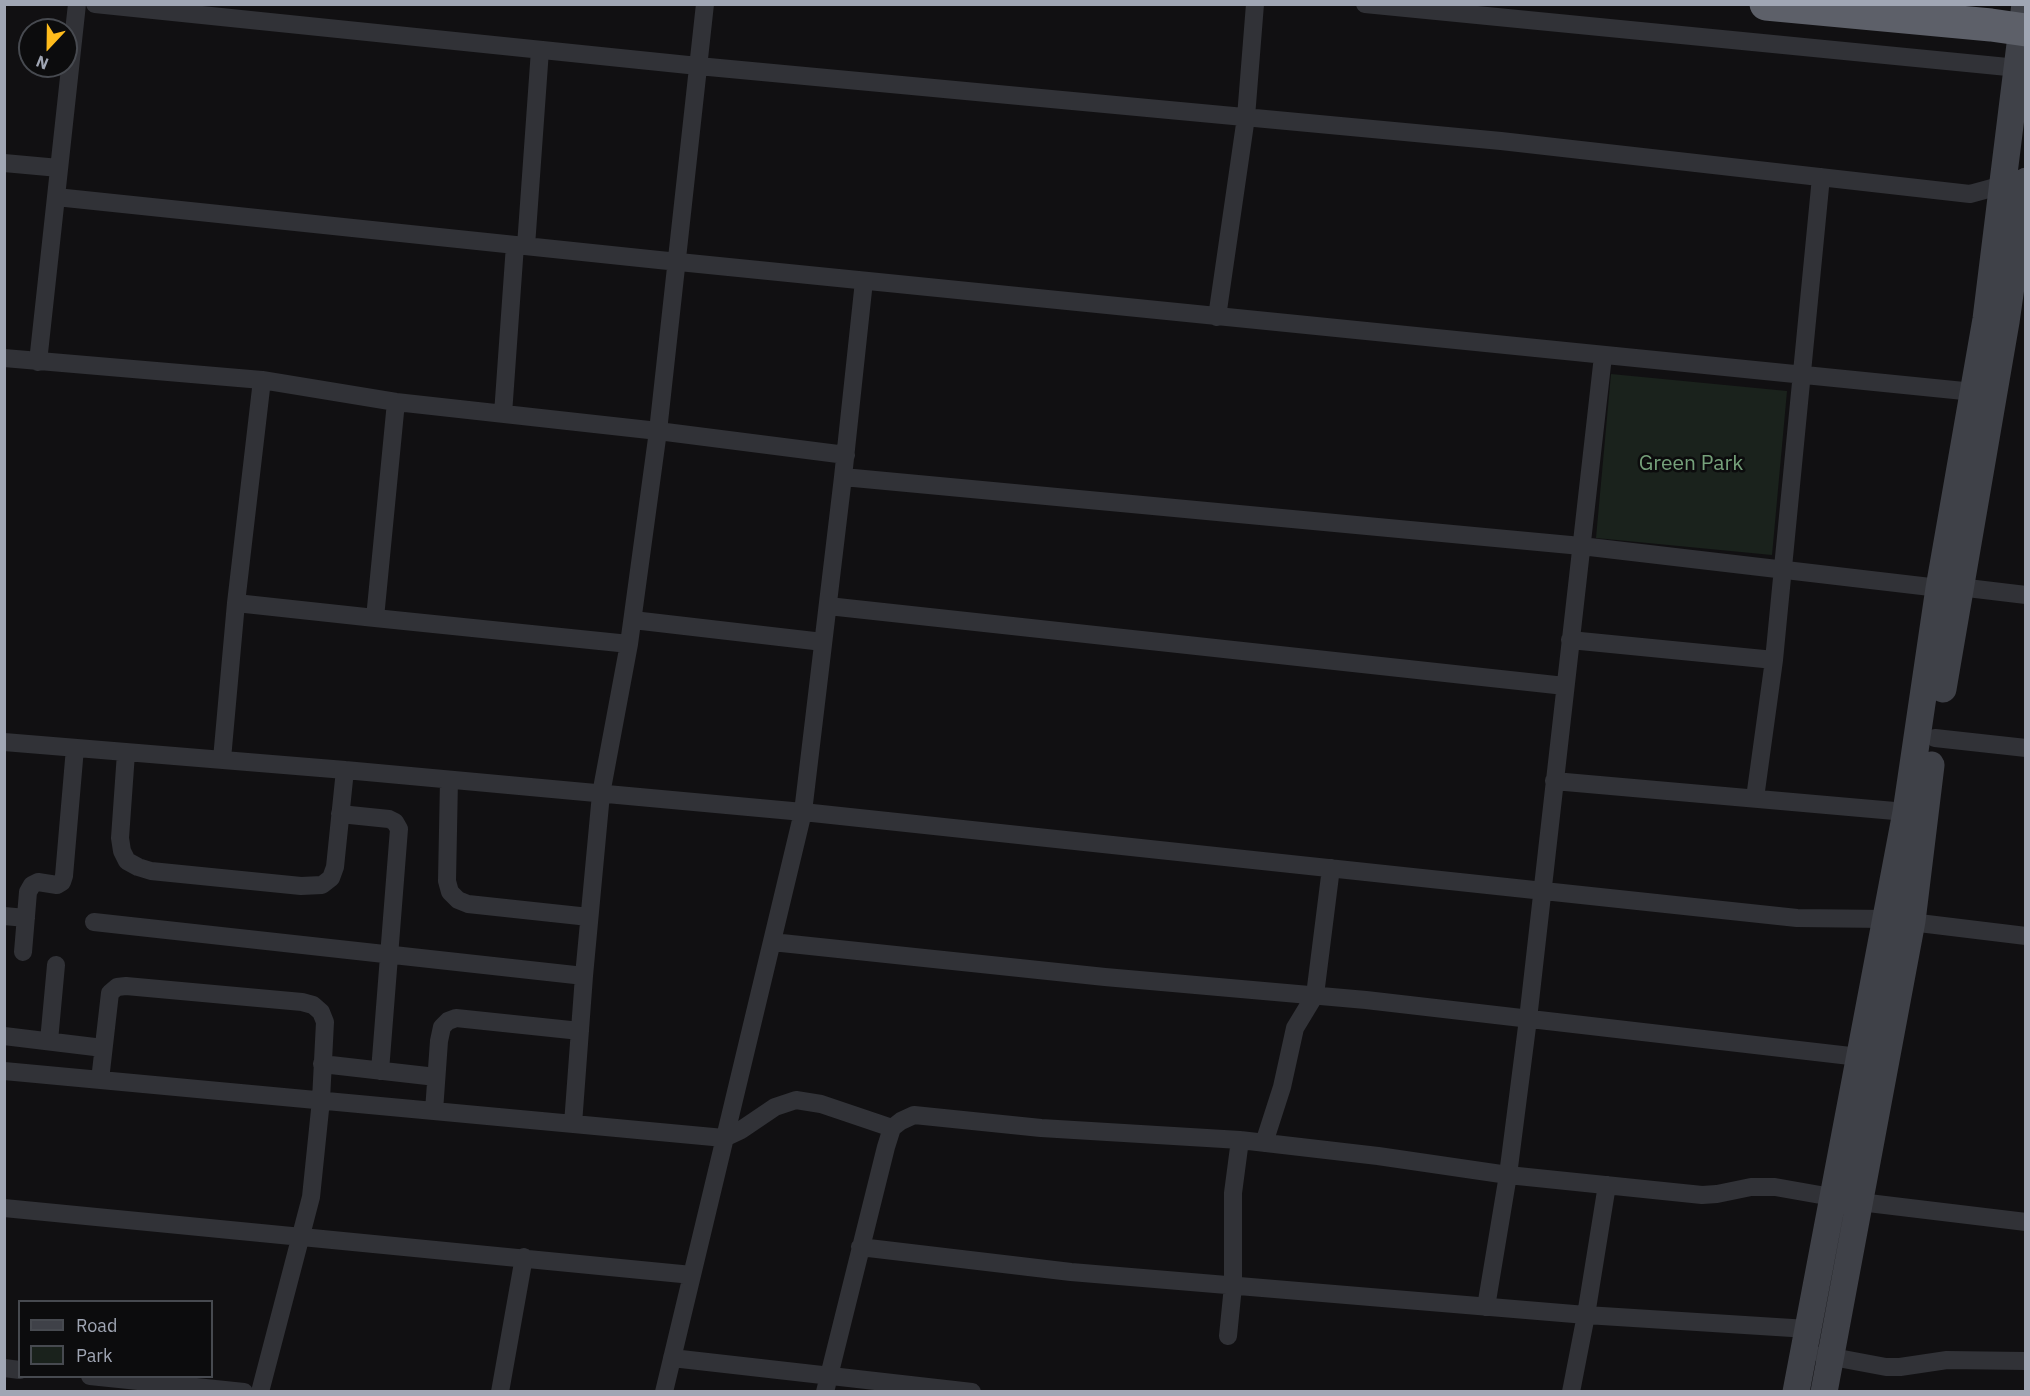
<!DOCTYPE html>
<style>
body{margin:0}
#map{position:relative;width:2030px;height:1396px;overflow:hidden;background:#111012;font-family:"IBM Plex Sans",sans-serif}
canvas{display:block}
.frame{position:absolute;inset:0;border:6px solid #a0a6b4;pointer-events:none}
.legend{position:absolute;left:18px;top:1300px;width:195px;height:78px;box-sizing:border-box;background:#0c0c0d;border:2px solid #474a50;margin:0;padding:8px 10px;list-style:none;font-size:18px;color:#a0a6b4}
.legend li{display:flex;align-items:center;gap:12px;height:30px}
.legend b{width:30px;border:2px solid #474a50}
.north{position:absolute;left:18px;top:18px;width:60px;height:60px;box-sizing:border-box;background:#0c0c0d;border:2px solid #474a50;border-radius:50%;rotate:202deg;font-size:16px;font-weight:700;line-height:24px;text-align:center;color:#a0a6b4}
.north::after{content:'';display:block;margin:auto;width:21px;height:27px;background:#ffbc1c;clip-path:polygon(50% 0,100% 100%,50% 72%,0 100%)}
</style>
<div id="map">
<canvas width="2030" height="1396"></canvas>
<div class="frame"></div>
<ul class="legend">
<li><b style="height:8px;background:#3f4148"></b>Road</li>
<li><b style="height:16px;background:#1a221c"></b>Park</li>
</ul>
<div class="north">N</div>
</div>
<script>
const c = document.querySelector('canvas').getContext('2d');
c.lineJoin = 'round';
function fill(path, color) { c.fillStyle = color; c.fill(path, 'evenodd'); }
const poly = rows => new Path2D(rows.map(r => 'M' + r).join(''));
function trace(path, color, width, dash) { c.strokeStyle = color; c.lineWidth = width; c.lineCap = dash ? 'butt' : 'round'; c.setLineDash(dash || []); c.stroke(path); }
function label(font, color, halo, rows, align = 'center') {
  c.font = font + ' "IBM Plex Sans",sans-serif'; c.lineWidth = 5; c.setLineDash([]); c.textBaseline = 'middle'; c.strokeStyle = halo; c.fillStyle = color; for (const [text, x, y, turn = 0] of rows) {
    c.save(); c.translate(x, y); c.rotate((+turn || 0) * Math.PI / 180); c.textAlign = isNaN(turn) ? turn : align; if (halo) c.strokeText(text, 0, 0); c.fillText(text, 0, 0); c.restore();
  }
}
fill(poly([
 [1611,374,1787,391,1772,555,1596,538]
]), '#1a221c');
trace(poly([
 [95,4,698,66,1501,141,1970,194,2003,185,2011,185],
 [1365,4,2018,68],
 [4,163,59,168],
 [56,197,659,260,1974,392],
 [526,246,540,50],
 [1217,317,1246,117,1255,4],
 [4,358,262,380,396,402,658,431,846,455],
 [38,362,77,4],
 [503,414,515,245],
 [843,477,1581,546,1939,588],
 [1959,587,2026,595],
 [236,603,375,618,396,402],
 [828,606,1565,686],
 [375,618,629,644],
 [633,620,823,642],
 [1570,640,1774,660],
 [1935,738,2026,748],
 [4,742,345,770,803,812,1797,918,1886,919,2026,936],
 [126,753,120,838,122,851,127,861,138,867,151,871,301,886,322,885,331,878,335,867,345,770],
 [222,759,236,603,262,380],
 [449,780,447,881,450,892,458,900,468,904,589,917],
 [1554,781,1906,812],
 [1755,798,1774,660,1821,177],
 [340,814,389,819,395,822,399,829,380,1071],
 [4,916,26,918],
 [94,922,584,976],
 [772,942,1105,977,1366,1000,1859,1057],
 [23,952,28,892,32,885,38,882,57,885,62,882,64,876,75,748],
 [4,1036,103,1048],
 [49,1041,56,965],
 [322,1064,436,1077],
 [4,1071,724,1138,741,1130,775,1107,796,1100,821,1104,892,1128],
 [100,1080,110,993,117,987,126,986,302,1002,313,1005,321,1012,325,1022,321,1100,311,1197,260,1392],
 [434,1111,439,1041,442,1027,448,1021,456,1018,580,1031],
 [573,1124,584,976,601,794,629,644,658,431,705,4],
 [1264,1143,1282,1087,1295,1028,1315,995,1331,868],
 [4,1208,692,1275],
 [860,1247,1071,1272,1586,1315,1808,1329],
 [1486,1307,1508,1175,1528,1019,1603,356],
 [1228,1336,1233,1286,1233,1193,1240,1140],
 [1822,1355,1886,1367,1900,1367,1947,1360,2026,1361],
 [672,1358,972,1392],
 [4,1368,20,1370],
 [90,1376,244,1392],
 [500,1392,524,1257],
 [664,1392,803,812,843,477,864,281],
 [825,1392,886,1147,892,1128,901,1121,914,1115,1041,1128,1240,1140,1378,1156,1508,1175,1702,1195,1717,1194,1751,1187,1775,1187,1860,1202,2026,1222],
 [1571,1392,1586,1315,1607,1185]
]), '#313237', 18);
trace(poly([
 [1943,689,2006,322,2026,181],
 [1796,1392,1906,812,1939,588,1986,319,2025,4],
 [1824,1392,1912,921,1931,765]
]), '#3f4148', 27);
trace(poly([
 [1766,4,1991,25,2026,30]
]), '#5d6069', 33);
label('21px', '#75a17a', '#0c0c0d', [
 ["Green Park",1691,464]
]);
</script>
